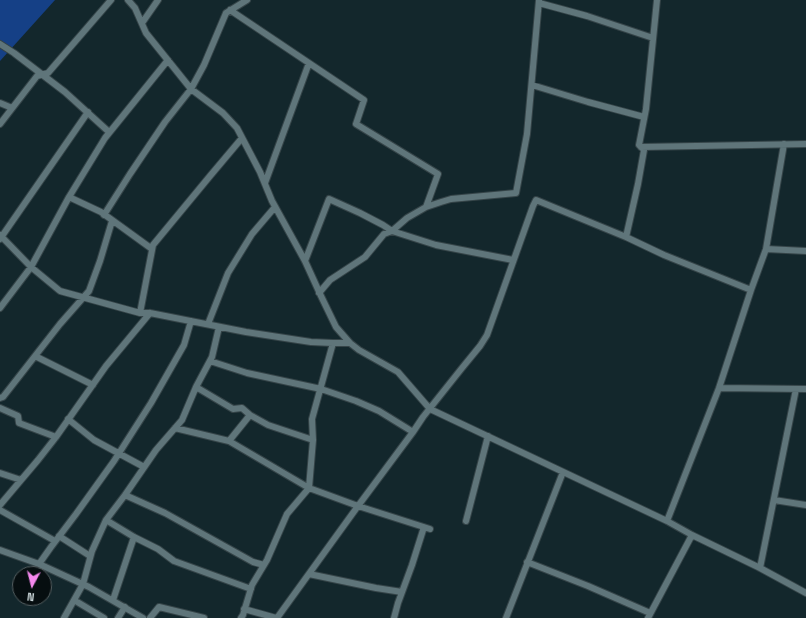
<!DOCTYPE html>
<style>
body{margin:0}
#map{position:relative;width:806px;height:618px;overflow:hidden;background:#13272c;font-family:"Space Grotesk",sans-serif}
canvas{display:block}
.north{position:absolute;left:12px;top:566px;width:40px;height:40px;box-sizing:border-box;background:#060e10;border:1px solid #555f61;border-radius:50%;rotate:187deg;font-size:11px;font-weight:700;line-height:16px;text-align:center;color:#ccd8db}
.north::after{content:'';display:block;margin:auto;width:14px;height:18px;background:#f589ee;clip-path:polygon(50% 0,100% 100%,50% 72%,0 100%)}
</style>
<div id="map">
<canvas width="806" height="618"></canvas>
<div class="north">N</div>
</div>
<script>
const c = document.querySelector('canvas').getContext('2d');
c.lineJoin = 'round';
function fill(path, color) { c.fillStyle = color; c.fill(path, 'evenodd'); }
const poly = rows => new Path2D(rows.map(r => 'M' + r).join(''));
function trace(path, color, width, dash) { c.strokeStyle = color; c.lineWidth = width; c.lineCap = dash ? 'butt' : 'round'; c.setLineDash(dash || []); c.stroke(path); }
fill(poly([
 [0,0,55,0,0,61]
]), '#154086');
const street = poly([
 [128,0,135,8,146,33,191,89,223,113,237,128,260,172,272,201,305,261,321,296,336,327,350,343,359,350,398,372,430,409,667,521,692,535,760,568,806,593],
 [539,3,587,16,653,38],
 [230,10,364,100,356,124,438,174,426,207],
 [142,23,158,0],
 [0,44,14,53,65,92,109,132],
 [532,85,588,102,644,117],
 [0,103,12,108],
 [0,124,37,76,48,73,111,0],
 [641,147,806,144],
 [265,183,309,63],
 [69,197,101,212,152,249],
 [104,215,130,174,165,122,191,89,204,65,226,13,247,0],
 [0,235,31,267,60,291,140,313,150,313,246,332,311,342,333,343,350,343],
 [626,237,638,184,644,150,639,145,646,109,657,0],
 [0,239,88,112],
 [766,249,806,251],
 [305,261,329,199,360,213,383,225,392,231,436,245,513,260],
 [319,293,330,280,365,257,384,234,392,231,407,218,426,207,441,202,451,199,516,193,527,134,539,0],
 [0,308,31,267,69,197,105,138,168,60],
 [140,313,153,245,210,176,242,138],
 [208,324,228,273,252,234,275,207],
 [35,356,93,385],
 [210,361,247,373,321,389,356,401,379,411,413,432],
 [196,387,233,409,242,408,250,415,268,425,313,440],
 [719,388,806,389],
 [0,398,3,397,60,324,89,291,100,261,112,221],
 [0,408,18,416,19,423,56,437],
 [68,419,94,440,144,467],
 [175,428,229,441,309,488,358,506,430,529],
 [229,441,250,415],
 [0,473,21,480],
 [125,495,165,513,253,562,264,565],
 [774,500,806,505],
 [0,505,38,460,56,437,106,366,150,313],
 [0,510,55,541],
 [106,520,134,537,158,549,174,561,251,589],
 [466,521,488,436],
 [667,521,719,388,751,290,766,249,784,144],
 [59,536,90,556],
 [0,550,39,564,89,587,143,618],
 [527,562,588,586,650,613],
 [39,564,51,547,76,514,114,461,151,403,184,345,191,321],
 [760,568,796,389],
 [309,574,376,588,402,592],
 [74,600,104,618],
 [113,600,134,537],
 [244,609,276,618],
 [64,618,83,584,92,551,106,520,125,495,156,450,182,420,196,387,212,357,219,327],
 [118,618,125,607],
 [150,618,159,607,204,618],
 [241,618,243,615,252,585,267,560,287,514,309,488,313,440,312,419,333,343],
 [277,618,358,506,413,432,423,417,462,368,480,346,487,335,533,206,536,200,626,237,664,255,751,290],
 [394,618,398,603,412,565,424,527],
 [506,618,563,472],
 [648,618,692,535]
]);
trace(street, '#354448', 8);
trace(street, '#5f757a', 6);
</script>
